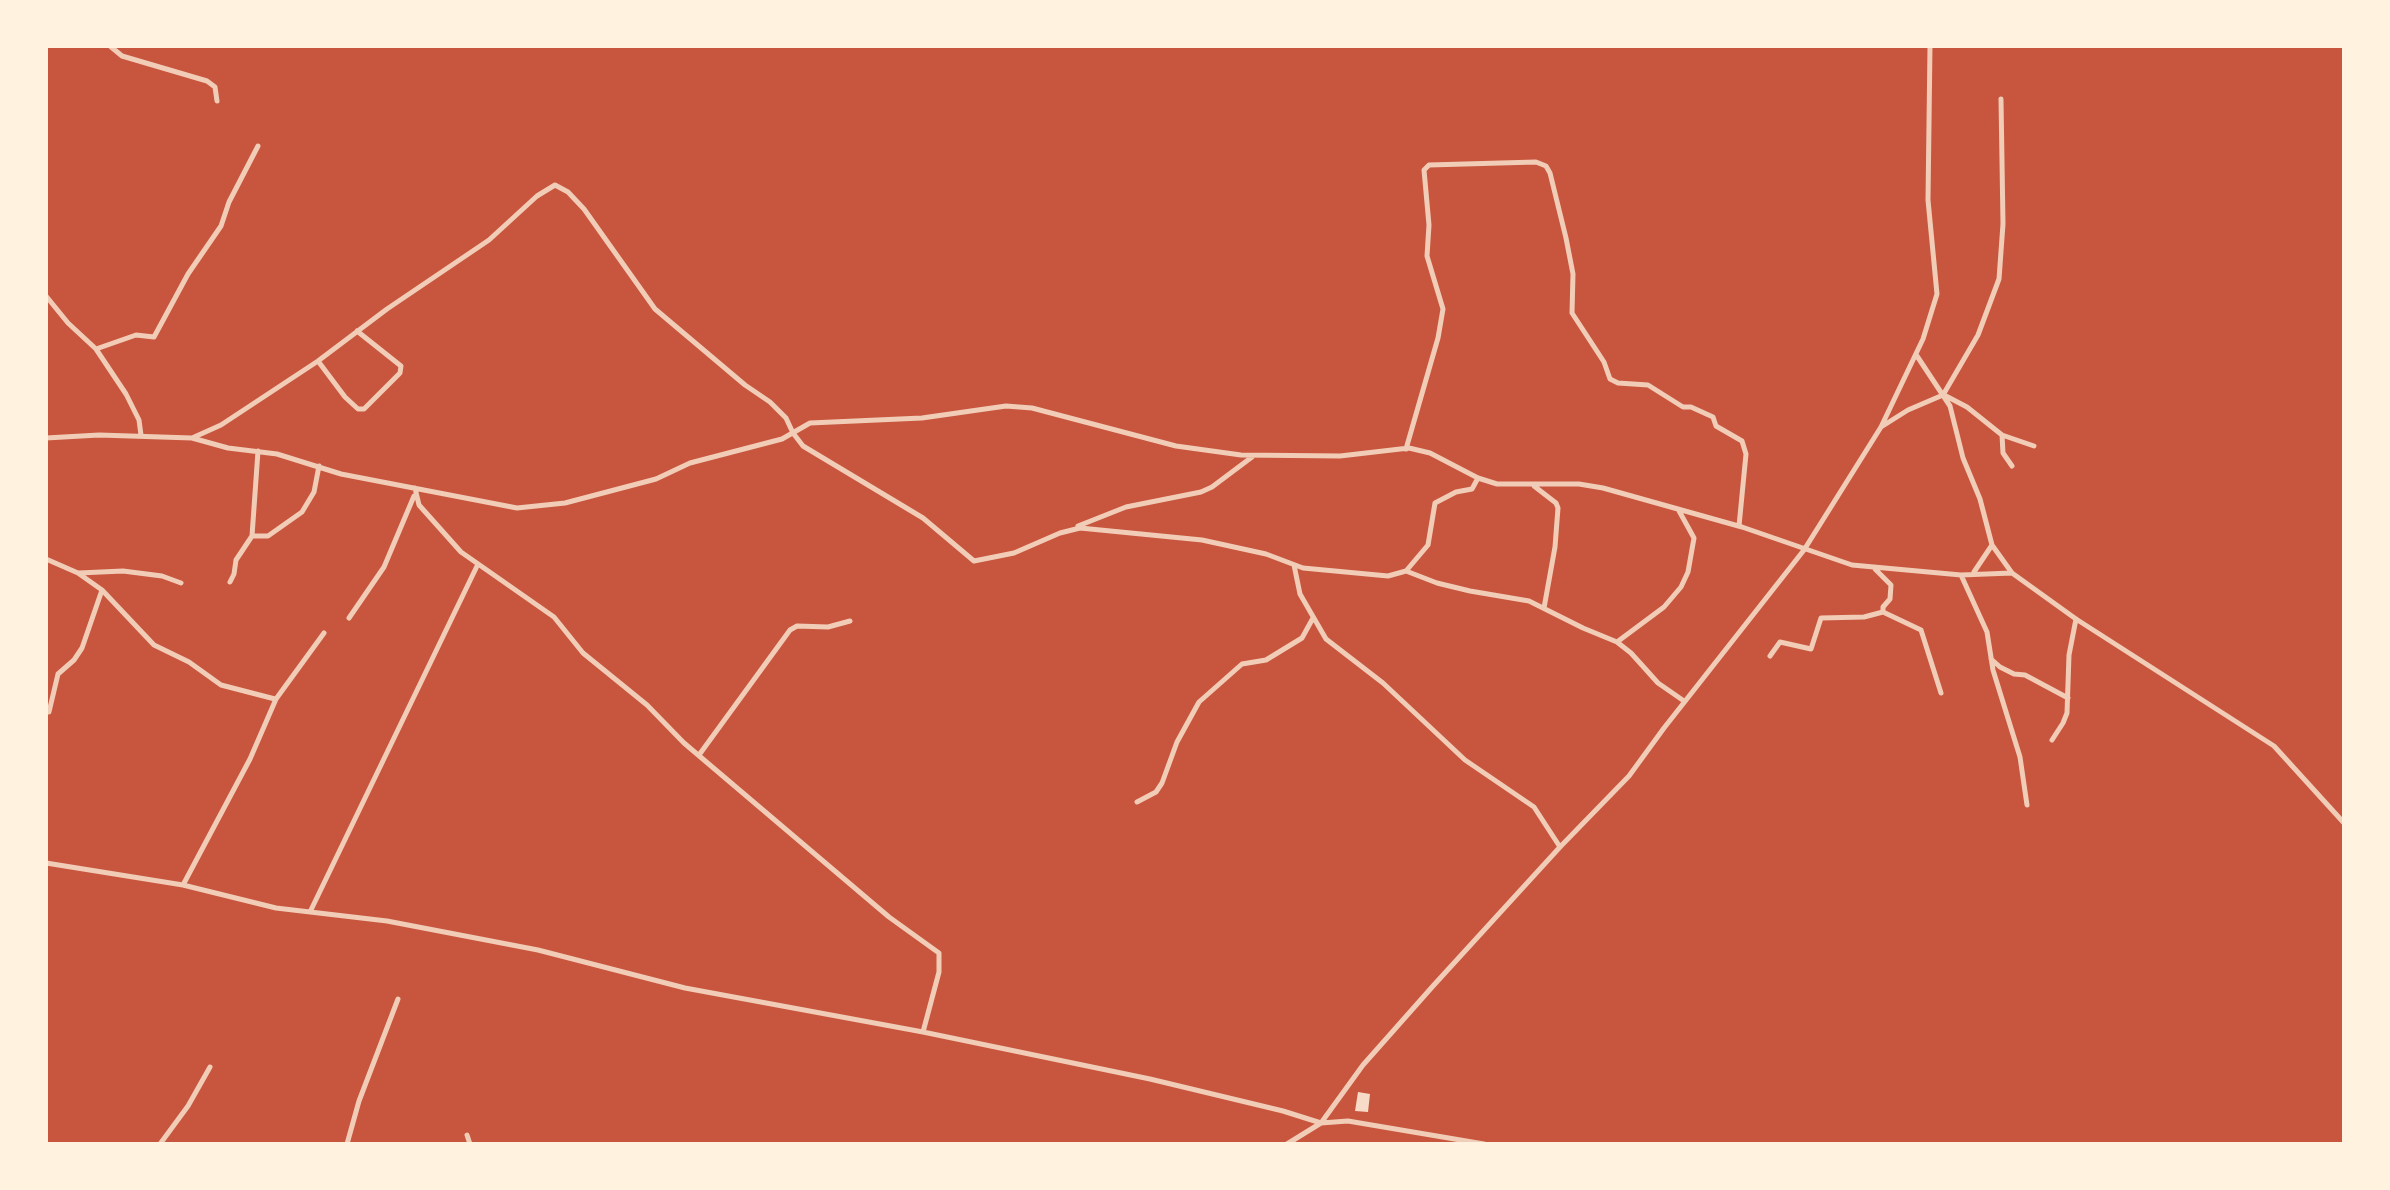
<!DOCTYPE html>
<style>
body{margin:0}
#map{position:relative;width:2390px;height:1190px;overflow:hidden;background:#c8553d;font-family:"DM Sans",sans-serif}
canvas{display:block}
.frame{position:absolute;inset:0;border:48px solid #fff3e0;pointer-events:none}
</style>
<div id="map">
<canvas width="2390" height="1190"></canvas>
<div class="frame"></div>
</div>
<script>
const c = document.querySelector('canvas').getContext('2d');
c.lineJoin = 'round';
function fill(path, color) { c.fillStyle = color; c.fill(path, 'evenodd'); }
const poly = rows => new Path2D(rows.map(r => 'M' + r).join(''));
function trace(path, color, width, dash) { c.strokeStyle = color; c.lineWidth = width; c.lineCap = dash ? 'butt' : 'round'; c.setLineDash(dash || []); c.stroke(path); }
fill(poly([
 [1358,1092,1370,1094,1368,1112,1355,1111]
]), '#f7dbc8');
trace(poly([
 [110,46,122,56,207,81,215,87,217,101],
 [46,296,68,323,96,349,126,394,139,420,141,435],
 [96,349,136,335,154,337,188,274,221,226,229,202,258,146],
 [1917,356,1950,406,1963,458,1980,499,1992,545,2012,573,2076,619,2274,746,2344,823],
 [318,361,345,397,358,409,364,409,400,373,401,366,357,331],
 [1944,395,1967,407,2002,435,2034,446],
 [1881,427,1908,410,1943,395,1978,335,1999,279,2003,224,2001,99],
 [2002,435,2003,453,2012,466],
 [46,438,99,435,192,438,228,448,277,454,341,474,517,508,565,503,656,479,690,463,782,439,810,423,922,418,1006,406,1032,408,1176,446,1241,455,1340,456,1409,448,1430,453,1478,478,1497,484,1579,484,1603,488,1742,527,1852,565,1961,575,2012,573],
 [192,438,221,425,318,361,387,309,489,240,537,196,555,185,568,192,584,209,655,309,745,385,770,402,786,418,793,433,803,446,923,518,974,561,1014,553,1060,533,1080,528,1202,540,1266,554,1303,568,1388,576,1406,571,1437,583,1470,591,1529,601,1583,628,1617,642,1631,653,1658,683,1684,701],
 [1406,449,1438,338,1443,309,1427,256,1429,225,1424,170,1429,165,1536,162,1546,166,1550,173,1566,238,1573,274,1572,313,1604,362,1610,379,1618,383,1648,385,1683,407,1691,407,1713,417,1716,426,1742,441,1746,454,1739,526],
 [1534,486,1556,503,1558,508,1555,547,1544,608],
 [415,488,419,505,461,552,554,617,583,653,647,705,684,743,889,917,939,953,939,972,923,1032],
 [1078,526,1126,507,1201,492,1212,487,1252,457],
 [252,536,268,536,302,512,314,492,319,466],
 [46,559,78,573,102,590,154,645,189,662,221,685,275,699],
 [1294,565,1300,594,1326,639,1383,683,1465,760,1534,807,1560,847],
 [1875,569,1891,585,1890,599,1883,607,1883,612,1921,630,1941,693],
 [1406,571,1428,545,1435,503,1456,492,1472,489,1478,478],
 [1974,572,1992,545],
 [79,573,123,571,162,576,181,583],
 [1961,575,1987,632,1993,670,2020,757,2027,805],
 [230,582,234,574,236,560,252,536,258,451],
 [349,618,384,567,414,496],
 [1617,642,1664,607,1681,587,1688,572,1694,538,1678,509],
 [1770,656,1780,642,1811,649,1821,618,1864,617,1883,612],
 [1991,659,2000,667,2014,674,2025,675,2068,698],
 [49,712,58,674,74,660,82,648,102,590],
 [2052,740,2063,723,2067,713,2069,655,2076,619],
 [699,755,790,630,797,626,828,627,850,621],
 [1137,802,1156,792,1162,783,1177,742,1199,702,1242,664,1266,660,1302,638,1313,618],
 [46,863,183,885,276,908,387,921,538,950,685,988,923,1032,1150,1079,1283,1111,1321,1123,1363,1065,1433,986,1560,847,1629,776,1664,728,1804,550,1881,427,1923,339,1937,294,1928,200,1930,46],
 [183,885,250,759,276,699,324,633],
 [310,912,478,564],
 [467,1135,470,1144],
 [160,1144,188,1106,210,1067],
 [347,1144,359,1101,398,999],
 [1287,1144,1321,1123,1348,1121,1484,1144]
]), '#f1ccb7', 5);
</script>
